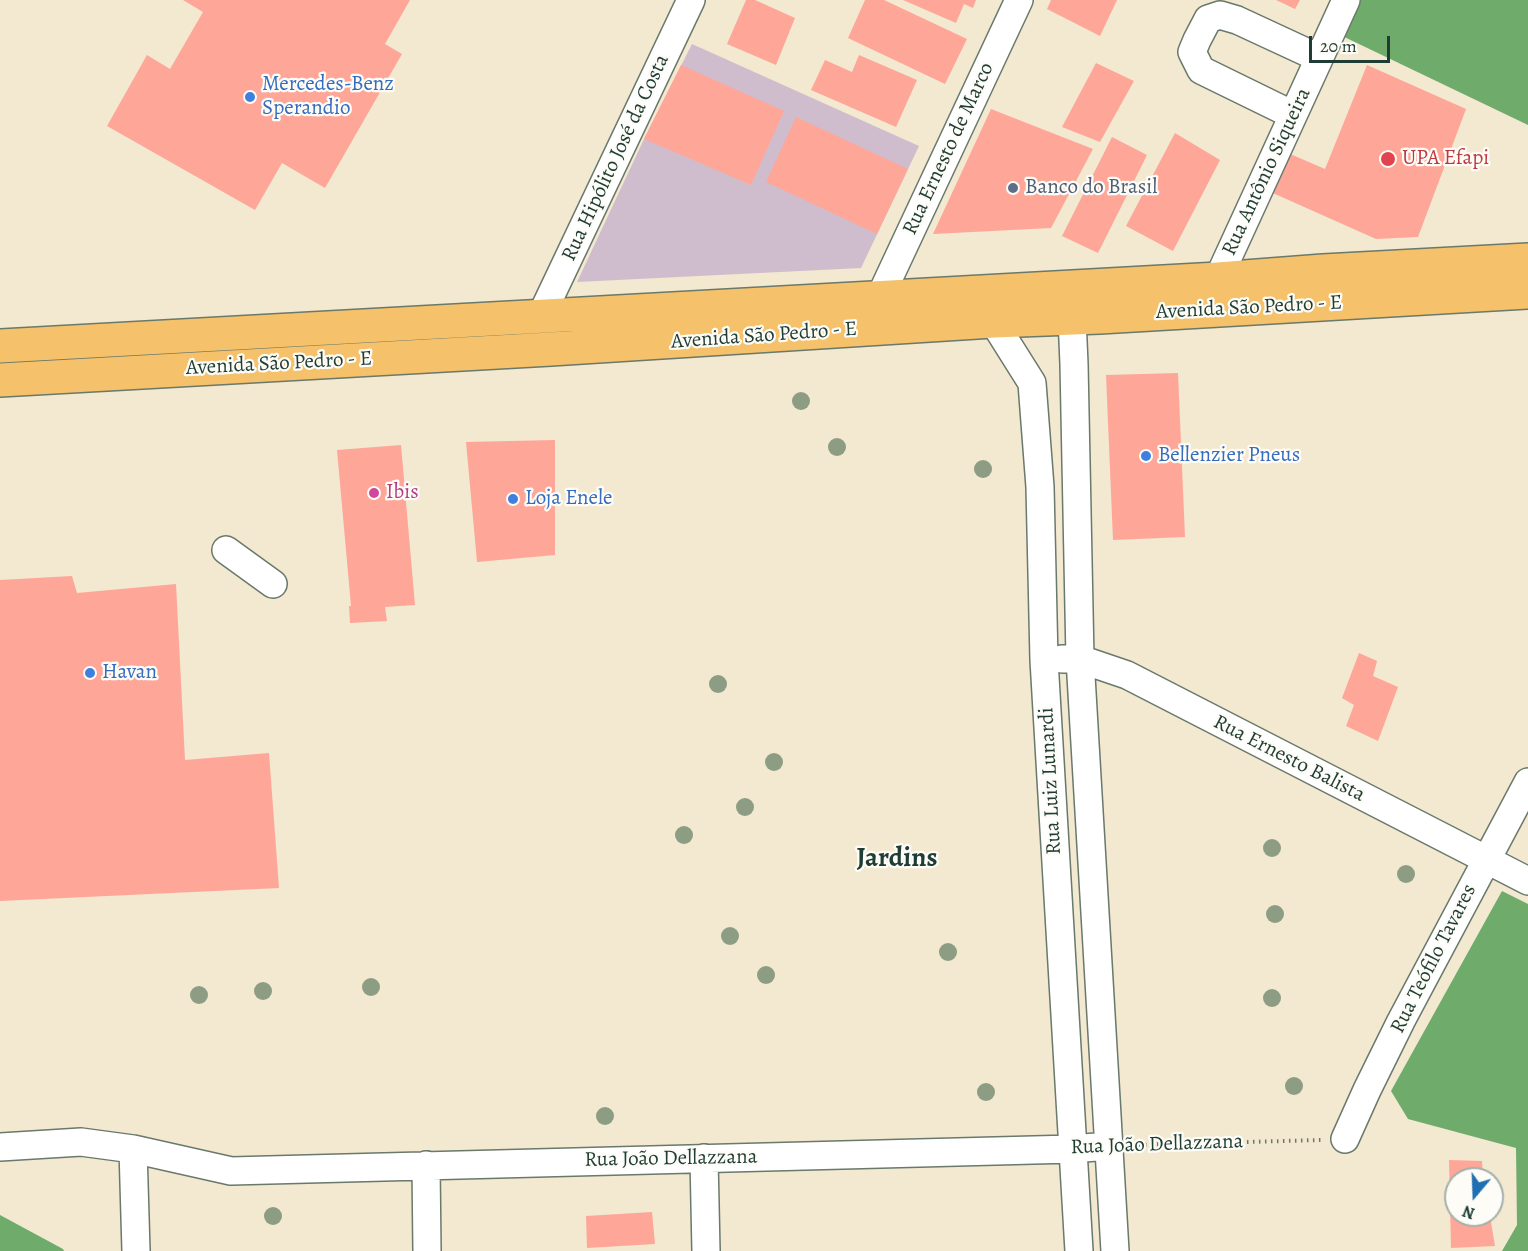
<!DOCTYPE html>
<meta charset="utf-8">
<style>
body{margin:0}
#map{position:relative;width:1528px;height:1251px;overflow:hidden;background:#f3e8d0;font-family:Alegreya,serif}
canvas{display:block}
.north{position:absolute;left:1444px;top:1167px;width:60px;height:60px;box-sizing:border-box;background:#fdfcf7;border:2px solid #a4b0a9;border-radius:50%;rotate:199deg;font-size:16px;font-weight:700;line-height:24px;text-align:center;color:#1f3d34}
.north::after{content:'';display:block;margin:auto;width:21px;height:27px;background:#1f6fb2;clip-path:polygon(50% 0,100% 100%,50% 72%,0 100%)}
.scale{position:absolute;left:1309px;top:36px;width:81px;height:27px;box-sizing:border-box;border:3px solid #1f3d34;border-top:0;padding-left:8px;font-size:18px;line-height:21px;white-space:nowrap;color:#1f3d34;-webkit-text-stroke:4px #fdfcf7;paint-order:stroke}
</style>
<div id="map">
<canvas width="1528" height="1251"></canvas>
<div class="north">N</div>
<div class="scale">20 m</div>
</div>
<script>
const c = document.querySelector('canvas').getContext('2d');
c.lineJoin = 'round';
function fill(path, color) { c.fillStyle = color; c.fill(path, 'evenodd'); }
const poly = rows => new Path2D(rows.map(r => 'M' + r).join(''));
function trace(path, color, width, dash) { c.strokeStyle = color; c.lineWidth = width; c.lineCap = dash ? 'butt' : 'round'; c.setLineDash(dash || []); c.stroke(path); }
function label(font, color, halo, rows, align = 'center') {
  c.font = font + ' Alegreya,serif'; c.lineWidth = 4.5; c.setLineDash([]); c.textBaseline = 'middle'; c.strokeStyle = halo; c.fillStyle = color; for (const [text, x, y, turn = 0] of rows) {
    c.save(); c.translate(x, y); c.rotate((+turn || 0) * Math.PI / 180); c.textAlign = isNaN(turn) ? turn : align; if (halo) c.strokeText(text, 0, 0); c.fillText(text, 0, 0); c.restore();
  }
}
fill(poly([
 [692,44,919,146,861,268,577,282,644,139]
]), '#cfbdce');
fill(poly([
 [1352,0,1528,0,1528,125,1336,33],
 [1502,891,1528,904,1528,1251,1502,1251,1517,1225,1516,1148,1408,1119,1391,1091],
 [0,1215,63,1249,64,1251,0,1251]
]), '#6fac6c');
fill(poly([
 [183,0,410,0,385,44,402,54,325,188,282,163,255,210,107,126,147,55,170,69,203,12],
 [746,0,755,0,795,18,776,65,727,44],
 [865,0,884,0,967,39,945,84,848,38],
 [903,0,976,0,973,8,964,4,956,23],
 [1051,0,1117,0,1100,36,1047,9],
 [1276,0,1300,0,1295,9],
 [859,55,917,80,896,127,811,90,825,60,852,72],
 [1096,63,1134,81,1100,142,1062,127],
 [681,65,784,111,751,185,644,139],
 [1367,65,1466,109,1418,237,1376,239,1266,190,1281,150,1325,169],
 [991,109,1093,149,1051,228,933,234],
 [796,117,908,169,877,234,766,182],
 [1175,133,1220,160,1173,251,1126,226],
 [1112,137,1147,155,1098,253,1062,236],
 [1178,373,1185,537,1113,540,1106,375],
 [555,440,555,555,477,562,466,442],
 [401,445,415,605,385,607,387,621,350,623,349,606,351,606,337,450],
 [72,576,77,593,176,584,185,760,269,753,279,888,0,901,0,580],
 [1359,653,1377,661,1373,676,1398,687,1378,741,1346,726,1354,705,1342,698],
 [1449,1160,1482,1161,1483,1179,1456,1179,1456,1215,1483,1215,1483,1218,1490,1216,1495,1246,1451,1248],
 [652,1212,655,1244,587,1248,586,1216]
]), '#fea798');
const minor = poly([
 [1293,115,1201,70,1192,52,1197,40,1208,19,1220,15,1237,20,1319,58],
 [1218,279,1346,0],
 [880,297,1019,0],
 [541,316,691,0],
 [1072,318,1074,364,1080,659,1115,1251],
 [993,321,1032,383,1040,487,1044,660,1079,1251],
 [226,550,273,584],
 [1062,659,1080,659,1127,675,1528,881],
 [1345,1139,1367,1090,1401,1021,1528,782],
 [0,1147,81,1142,133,1149,231,1171,1072,1149,1108,1146],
 [133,1149,136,1251],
 [704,1158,706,1251],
 [426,1165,427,1251]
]);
const major = poly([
 [0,346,1218,279,1323,271,1528,260],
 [0,380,551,349,993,321,1100,317,1528,292]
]);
trace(minor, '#69796b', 30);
trace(major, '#69796b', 36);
trace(poly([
 [1133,1145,1321,1140]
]), '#69796b', 4, [1.5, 4.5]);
trace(minor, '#fff', 27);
trace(major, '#f5c16b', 33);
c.fillStyle = '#8d9d84';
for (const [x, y] of [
 [801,401],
 [837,447],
 [983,469],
 [718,684],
 [774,762],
 [745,807],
 [684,835],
 [1272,848],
 [1406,874],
 [1275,914],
 [730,936],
 [948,952],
 [766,975],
 [371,987],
 [263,991],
 [199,995],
 [1272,998],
 [1294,1086],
 [986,1092],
 [605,1116],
 [273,1216]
]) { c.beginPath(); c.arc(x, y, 9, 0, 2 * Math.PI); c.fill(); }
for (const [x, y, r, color] of [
 [250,97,6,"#3f7fe0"],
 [1388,159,8,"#e0444e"],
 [1013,188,6,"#5c6f8a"],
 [1146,456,6,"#3f7fe0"],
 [374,493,6,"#d1479c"],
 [513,499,6,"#3f7fe0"],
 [90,673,6,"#3f7fe0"]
]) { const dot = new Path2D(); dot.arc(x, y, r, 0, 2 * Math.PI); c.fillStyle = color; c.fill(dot); trace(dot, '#fdfcf7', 2); }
label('21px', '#366cbe', '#fdfcf7', [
 ["Mercedes-Benz",262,85],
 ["Sperandio",262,109],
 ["Bellenzier Pneus",1158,456],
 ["Loja Enele",525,499],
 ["Havan",102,673]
], 'left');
label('21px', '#1f3d34', '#fdfcf7', [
 ["Rua Ernesto de Marco",949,149,-65],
 ["Rua Hipólito José da Costa",616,158,-65],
 ["Rua Antônio Siqueira",1267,172,-65],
 ["Avenida São Pedro - E",1249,308,-3],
 ["Avenida São Pedro - E",764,336,-4],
 ["Avenida São Pedro - E",279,364,-3],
 ["Rua Ernesto Balista",1289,759,27],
 ["Rua Luiz Lunardi",1051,781,-93],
 ["Rua Teófilo Tavares",1434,959,-63],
 ["Rua João Dellazzana",1157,1145,-2],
 ["Rua João Dellazzana",671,1159,-1]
]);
label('21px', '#be3a42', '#fdfcf7', [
 ["UPA Efapi",1402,159]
], 'left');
label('21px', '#4e5e75', '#fdfcf7', [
 ["Banco do Brasil",1025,188]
], 'left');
label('21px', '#b23c85', '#fdfcf7', [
 ["Ibis",386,493]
], 'left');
label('bold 27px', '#1f3d34', '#fdfcf7', [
 ["Jardins",897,859]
]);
</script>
